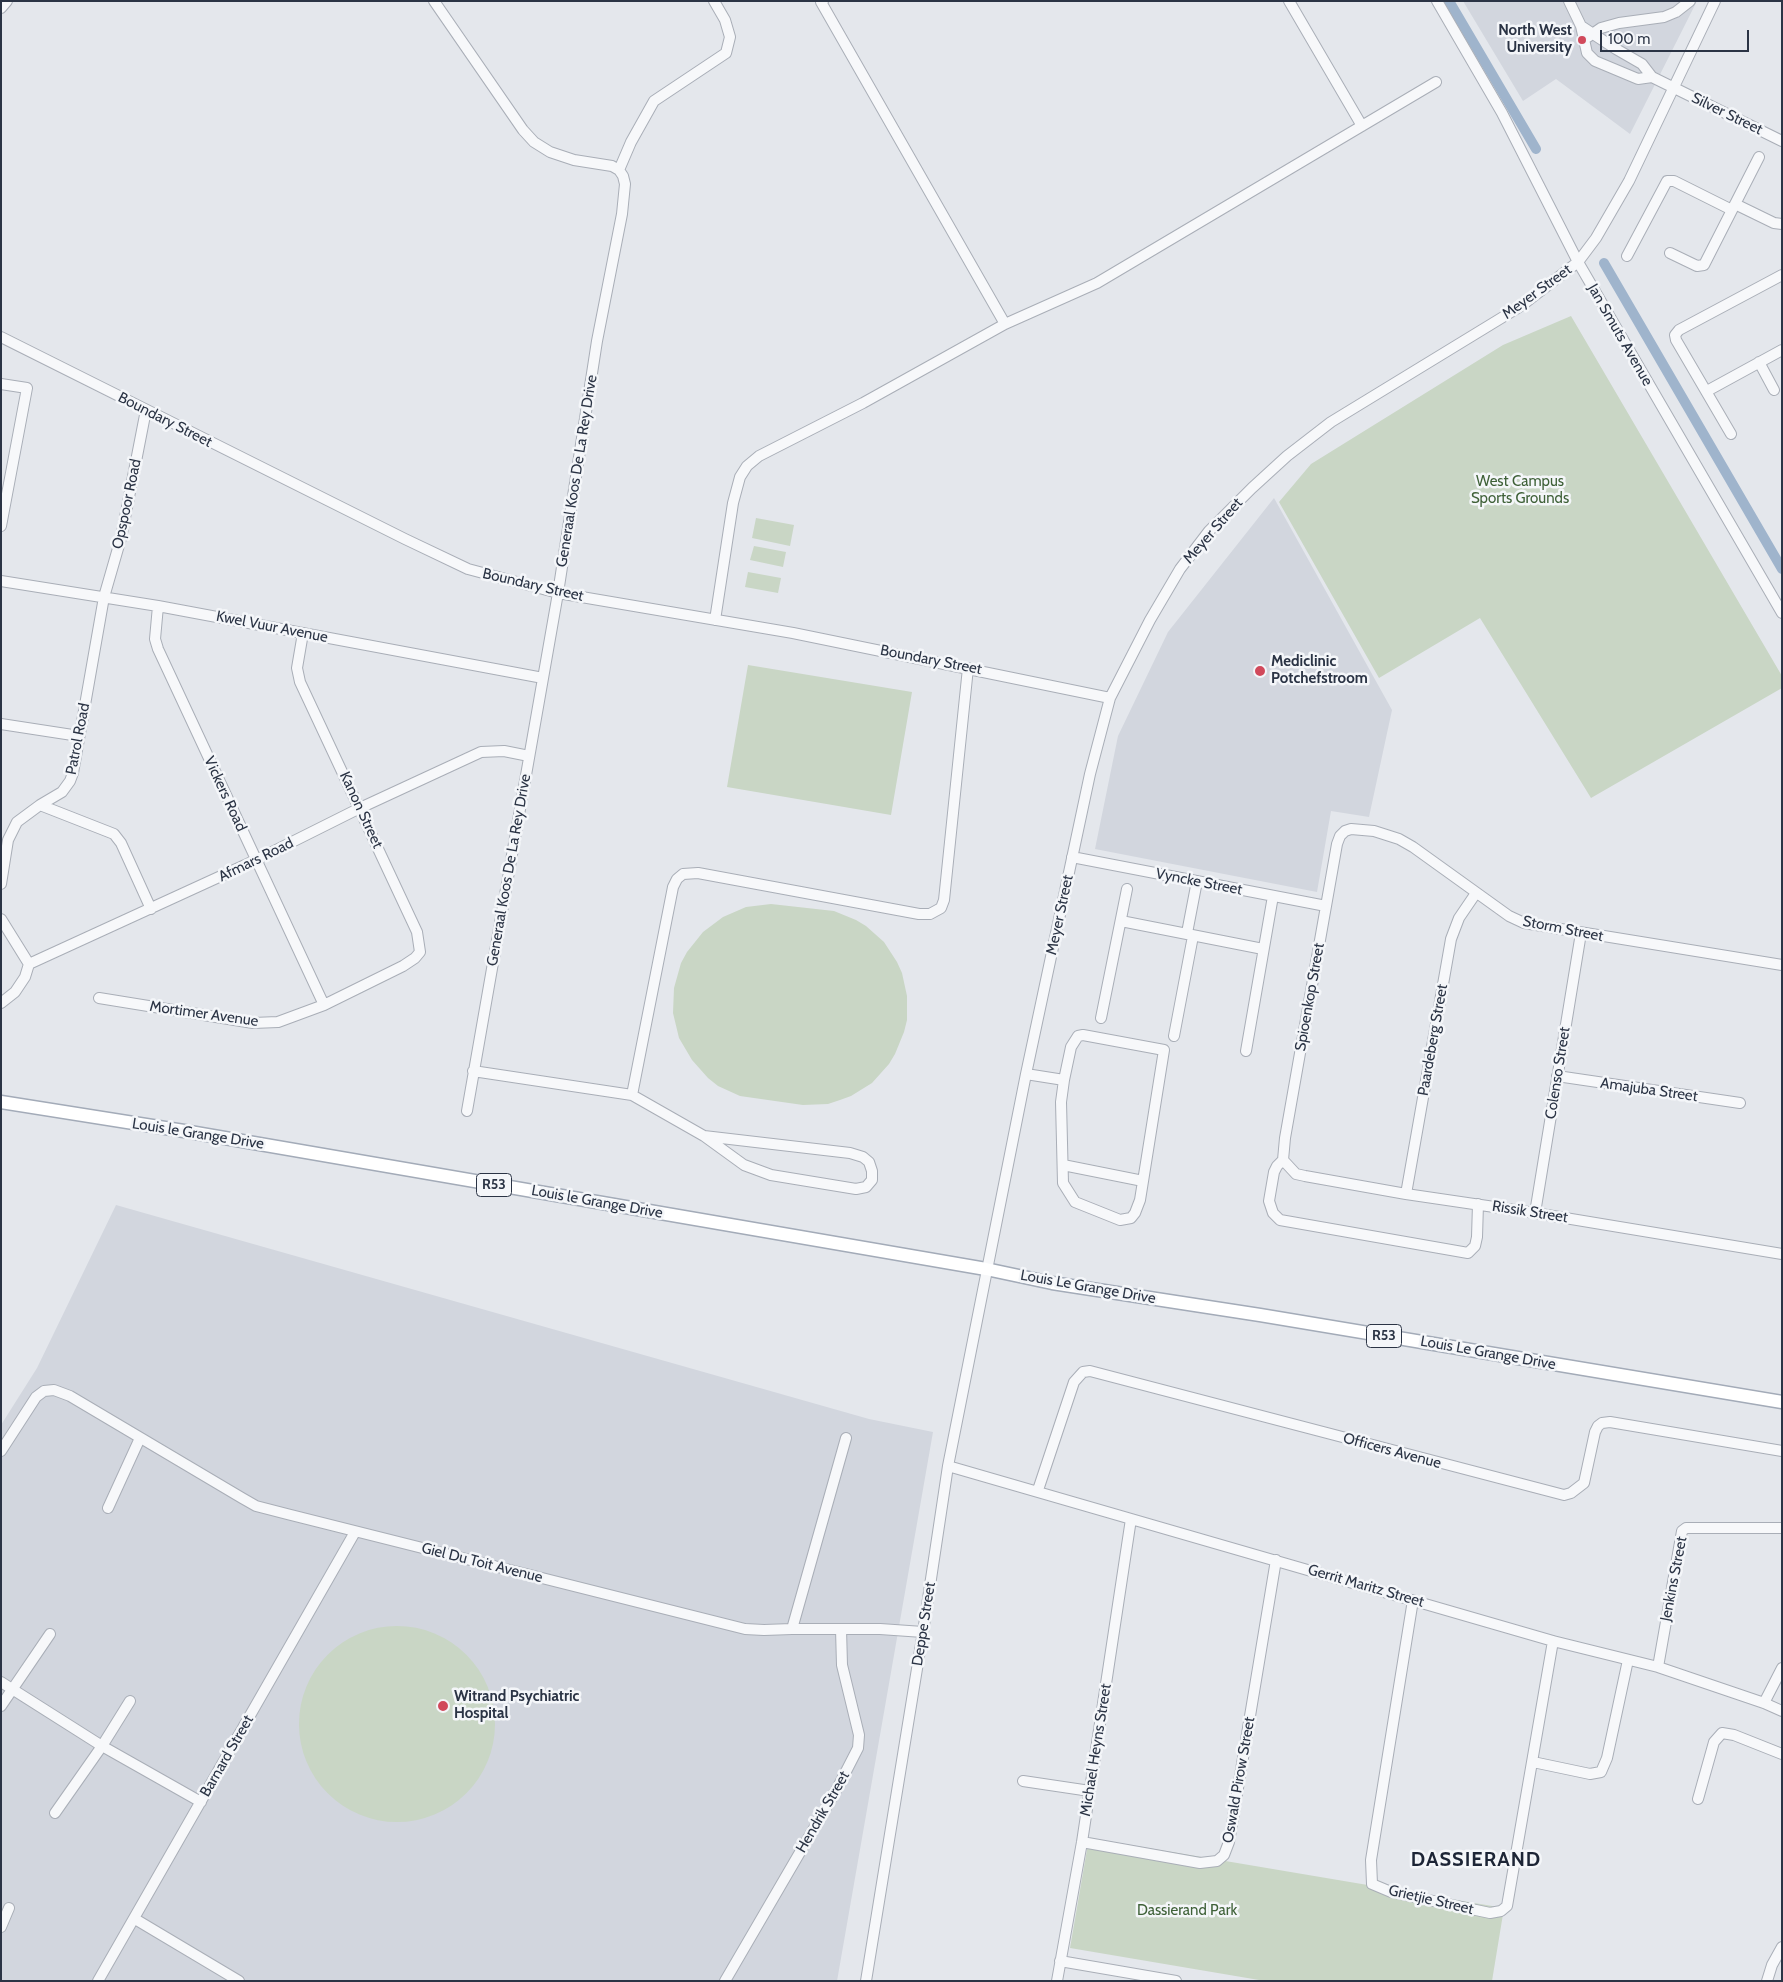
<!DOCTYPE html>
<style>
body{margin:0}
#map{position:relative;width:1783px;height:1982px;overflow:hidden;background:#e4e7ec;font-family:Cabin,sans-serif}
canvas{display:block}
.frame{position:absolute;inset:0;border:2px solid #2b3445;pointer-events:none}
.scale{position:absolute;left:1600px;top:30px;width:149px;height:22px;box-sizing:border-box;border:2px solid #2b3445;border-top:0;padding-left:6px;font-size:15px;line-height:18px;white-space:nowrap;color:#2b3445;-webkit-text-stroke:4px #f4f6f9;paint-order:stroke}
</style>
<div id="map">
<canvas width="1783" height="1982"></canvas>
<div class="frame"></div>
<div class="scale">100 m</div>
</div>
<script>
const c = document.querySelector('canvas').getContext('2d');
c.lineJoin = 'round';
function fill(path, color) { c.fillStyle = color; c.fill(path, 'evenodd'); }
const poly = rows => new Path2D(rows.map(r => 'M' + r).join(''));
function trace(path, color, width, dash) { c.strokeStyle = color; c.lineWidth = width; c.lineCap = dash ? 'butt' : 'round'; c.setLineDash(dash || []); c.stroke(path); }
function label(font, color, halo, rows, align = 'center') {
  c.font = font + ' Cabin,sans-serif'; c.lineWidth = 5; c.setLineDash([]); c.textBaseline = 'middle'; c.strokeStyle = halo; c.fillStyle = color; for (const [text, x, y, turn = 0] of rows) {
    c.save(); c.translate(x, y); c.rotate((+turn || 0) * Math.PI / 180); c.textAlign = isNaN(turn) ? turn : align; if (halo) c.strokeText(text, 0, 0); c.fillText(text, 0, 0); c.restore();
  }
}
fill(poly([
 [1463,1,1697,1,1630,134,1556,79,1523,101],
 [1274,498,1392,710,1369,817,1331,811,1317,892,1095,849,1118,736,1168,632],
 [116,1205,869,1419,933,1432,837,1981,1,1981,1,1425,37,1368]
]), '#d2d6de');
fill(poly([
 [1571,316,1782,676,1782,688,1591,798,1480,618,1379,678,1279,502,1311,464,1503,345],
 [756,518,794,525,790,546,752,538],
 [754,546,786,552,783,567,750,560],
 [748,572,781,578,778,593,745,587],
 [748,665,912,692,891,815,727,787],
 [771,904,834,911,856,920,866,926,884,942,897,962,902,973,907,996,907,1020,904,1032,895,1054,889,1064,872,1083,851,1096,840,1100,828,1104,803,1105,740,1096,718,1086,708,1078,692,1060,679,1038,673,1013,674,988,681,963,687,952,703,932,723,917,746,907],
 '299 1724a98 98 0 1 1 196 0a98 98 0 1 1-196 0Z',
 [1089,1838,1504,1908,1492,1981,1265,1981,1070,1948]
]), '#c9d6c5');
trace(poly([
 [1449,1,1536,149],
 [1604,263,1782,569]
]), '#9fb4cc', 10);
const minor = poly([
 [434,1,523,130,534,142,550,152,574,160,612,166,619,170],
 [823,1,821,2,1005,324],
 [1289,1,1362,126],
 [1437,1,1502,113,1578,262,1782,613],
 [1569,1,1581,26,1587,53,1595,61,1638,79,1652,77],
 [1,8,7,1],
 [1581,26,1616,49,1642,64,1652,77,1782,141],
 [1588,37,1601,28,1619,23,1664,17,1676,12,1690,1],
 [1735,204,1774,223,1782,224],
 [1670,253,1697,266,1704,265,1759,157],
 [1627,256,1667,181,1674,181,1732,210],
 [1,337,405,539,468,569,558,593,793,633,1110,698],
 [1759,362,1774,390],
 [1,384,27,388,1,526],
 [1707,391,1782,350],
 [1731,434,1676,340,1675,335,1679,330,1782,275],
 [1,581,158,606,543,678],
 [158,606,155,639,158,649,324,1005],
 [715,620,733,503,740,477,747,466,759,456,863,403,1005,324,1097,283,1436,82],
 [1,724,79,736],
 [40,805,114,834,121,843,151,909],
 [1072,857,1326,906],
 [1,884,8,840,17,822,40,805,62,792,70,781,73,773,104,597,121,538,146,410],
 [1,919,29,964],
 [1121,921,1263,949],
 [1187,933,1197,881],
 [99,998,253,1023,278,1022,324,1005,403,966,415,958,420,952,417,932,300,682,297,668,303,633],
 [1,1003,15,992,25,977,29,964,256,860,360,808,481,752,504,751,529,756],
 [1101,1018,1127,889],
 [1174,1036,1193,936],
 [1246,1051,1273,896],
 [473,1071,632,1095,673,887,677,879,683,874,698,873,919,914,930,914,941,908,944,900,968,668],
 [1026,1074,1064,1080,1061,1102,1063,1183,1075,1202,1120,1220,1131,1218,1135,1213,1140,1200,1164,1050,1083,1035,1078,1036,1071,1047,1064,1080],
 [1557,1076,1740,1103],
 [632,1095,704,1136,744,1165,771,1175,856,1189,866,1187,872,1180,872,1171,869,1162,863,1157,850,1153,704,1136],
 [467,1111,558,593,597,341,622,214,625,184,623,176,619,170,631,142,654,101,726,53,730,37,725,20,714,1],
 [1283,1160,1285,1138,1337,844,1340,836,1345,831,1351,829,1374,831,1399,839,1413,847,1509,916,1524,923,1782,965],
 [1283,1160,1296,1174,1305,1176,1406,1194,1535,1213,1782,1254],
 [1283,1160,1277,1166,1274,1172,1269,1201,1273,1213,1280,1220,1468,1253,1475,1246,1477,1237,1478,1204],
 [1063,1165,1143,1181],
 [1406,1194,1451,939,1459,918,1476,893],
 [1535,1213,1581,933],
 [1,1451,36,1397,44,1391,54,1390,70,1396,242,1498,256,1506,287,1514,745,1629,764,1630,792,1629,880,1629,923,1632],
 [948,1466,1553,1641,1658,1667,1764,1703,1782,1711],
 [1038,1490,1074,1382,1083,1372,1090,1371,1564,1495,1571,1493,1584,1483,1595,1432,1598,1426,1602,1423,1610,1422,1782,1451],
 [108,1508,140,1438],
 [1413,1600,1371,1860,1372,1884,1391,1892,1490,1913,1501,1911,1507,1906,1553,1641],
 [792,1629,846,1438],
 [1658,1667,1682,1531,1686,1528,1782,1528],
 [1,1682,102,1746,201,1802],
 [1764,1703,1782,1668],
 [1,1706,50,1634],
 [1533,1762,1590,1774,1601,1772,1607,1758,1628,1660],
 [1023,1781,1090,1791],
 [1698,1799,1714,1742,1722,1733,1734,1735,1782,1754],
 [55,1813,102,1746,130,1701],
 [1082,1842,1200,1863,1217,1861,1224,1855,1229,1842,1276,1560],
 [135,1919,239,1981],
 [1,1927,9,1908],
 [1060,1961,1176,1981],
 [98,1981,355,1532],
 [725,1981,838,1787,858,1748,859,1735,842,1665,841,1629],
 [866,1981,923,1632,948,1466,1026,1074,1090,774,1110,698,1150,620,1180,569,1209,531,1252,488,1287,456,1331,422,1521,306,1578,262,1596,238,1629,181,1715,1],
 [1057,1981,1082,1842,1131,1519],
 [1767,1981,1772,1965,1782,1947]
]);
const major = poly([
 [1,1102,184,1131,986,1269,1052,1283,1260,1315,1782,1402]
]);
trace(minor, '#a9aeb7', 12);
trace(major, '#a3abb8', 15);
trace(minor, '#f7f8fa', 10);
trace(major, '#fff', 12);
for (const [x, y, r, color] of [
 [1582,40,5,"#d1495b"],
 [1260,671,6,"#d1495b"],
 [443,1706,6,"#d1495b"]
]) { const dot = new Path2D(); dot.arc(x, y, r, 0, 2 * Math.PI); c.fillStyle = color; c.fill(dot); trace(dot, '#f4f6f9', 2); }
for (const [x, y, w] of [
 [494,1185,35],
 [1384,1336,35]
]) { const box = new Path2D(); box.roundRect(x - w / 2, y - 11.5, w, 23, 4); c.fillStyle = '#f4f6f9'; c.fill(box); trace(box, '#2b3445', 1); }
label('bold 14px', '#2b3445', null, [
 ["R53",494,1185],
 ["R53",1384,1336]
]);
label('bold 15px', '#2b3445', '#f4f6f9', [
 ["North West",1572,31,"right"],
 ["University",1572,48,"right"],
 ["Mediclinic",1271,662],
 ["Potchefstroom",1271,679],
 ["Witrand Psychiatric",454,1697],
 ["Hospital",454,1714]
], 'left');
label('15px', '#2b3445', '#f4f6f9', [
 ["Silver Street",1727,114,26],
 ["Meyer Street",1537,292,-36],
 ["Jan Smuts Avenue",1620,335,60],
 ["Boundary Street",165,420,27],
 ["Generaal Koos De La Rey Drive",577,471,-81],
 ["Opspoor Road",127,504,-78],
 ["Meyer Street",1213,531,-49],
 ["Boundary Street",533,585,13],
 ["Kwel Vuur Avenue",272,627,11],
 ["Boundary Street",931,660,11],
 ["Patrol Road",78,739,-79],
 ["Vickers Road",225,794,65],
 ["Kanon Street",361,810,65],
 ["Afmars Road",256,860,-26],
 ["Generaal Koos De La Rey Drive",509,870,-80],
 ["Vyncke Street",1199,882,11],
 ["Meyer Street",1060,915,-78],
 ["Storm Street",1563,929,11],
 ["Spioenkop Street",1310,997,-80],
 ["Mortimer Avenue",204,1014,8],
 ["Paardeberg Street",1433,1040,-80],
 ["Colenso Street",1558,1073,-81],
 ["Amajuba Street",1649,1090,8],
 ["Louis le Grange Drive",198,1134,9],
 ["Louis le Grange Drive",597,1202,10],
 ["Rissik Street",1530,1212,9],
 ["Louis Le Grange Drive",1088,1287,10],
 ["Louis Le Grange Drive",1488,1353,10],
 ["Officers Avenue",1392,1451,15],
 ["Giel Du Toit Avenue",482,1563,14],
 ["Jenkins Street",1674,1579,-79],
 ["Gerrit Maritz Street",1366,1586,16],
 ["Deppe Street",924,1624,-81],
 ["Michael Heyns Street",1096,1750,-81],
 ["Barnard Street",227,1756,-60],
 ["Oswald Pirow Street",1239,1780,-80],
 ["Hendrik Street",823,1812,-60],
 ["Grietjie Street",1431,1900,13]
]);
label('15px', '#3f6138', '#f4f6f9', [
 ["West Campus",1520,482],
 ["Sports Grounds",1520,499],
 ["Dassierand Park",1187,1911]
]);
c.letterSpacing = '1px';
label('bold 20px', '#1d2536', '#f4f6f9', [
 ["DASSIERAND",1476,1860]
]);
c.letterSpacing = '0px';
</script>
